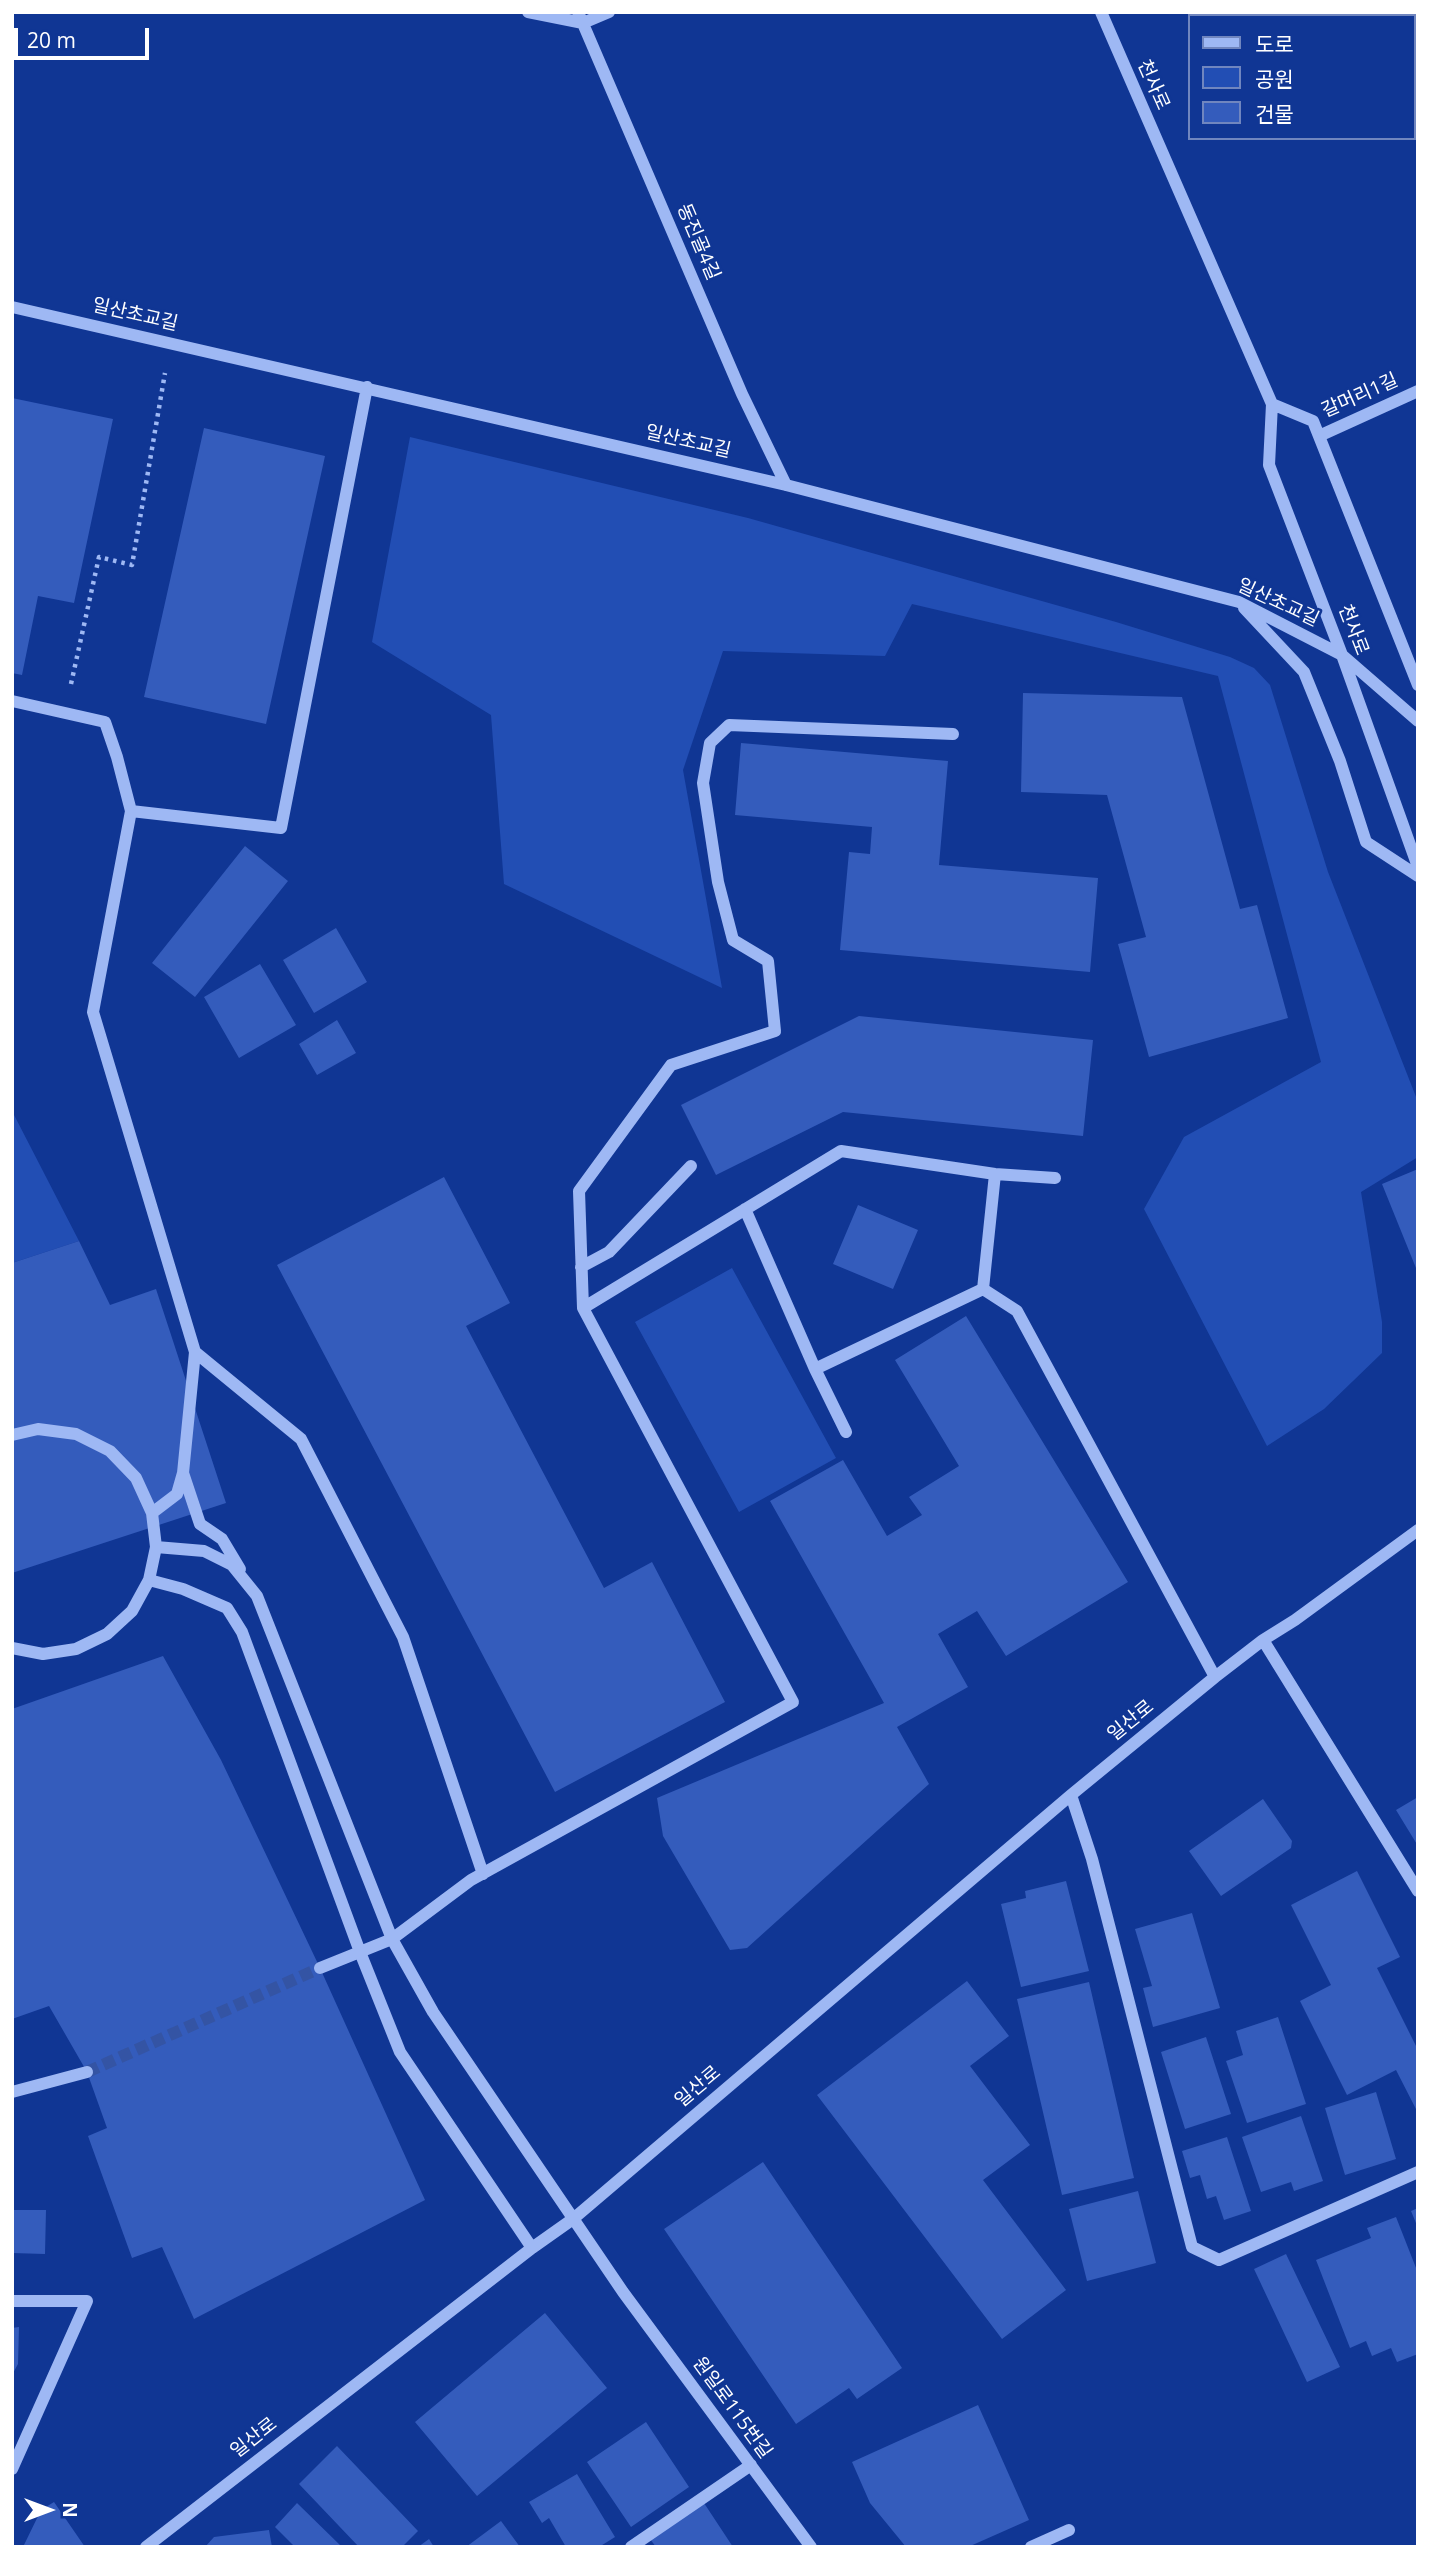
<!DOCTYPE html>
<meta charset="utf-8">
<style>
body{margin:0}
#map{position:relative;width:1430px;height:2559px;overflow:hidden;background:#103694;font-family:"Open Sans","Noto Sans KR",sans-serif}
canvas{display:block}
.frame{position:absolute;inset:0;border:14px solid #fff;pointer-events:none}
.legend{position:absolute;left:1188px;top:14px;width:228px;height:126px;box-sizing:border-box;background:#103694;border:2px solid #7086bf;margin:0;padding:9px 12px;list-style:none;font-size:21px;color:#fff}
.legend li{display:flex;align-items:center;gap:14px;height:35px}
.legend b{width:35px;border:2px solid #7086bf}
.north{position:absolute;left:14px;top:2475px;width:70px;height:70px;-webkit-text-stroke:5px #103694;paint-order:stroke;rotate:90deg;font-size:19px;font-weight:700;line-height:28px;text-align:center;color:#fff}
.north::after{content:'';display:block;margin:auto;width:24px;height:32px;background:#fff;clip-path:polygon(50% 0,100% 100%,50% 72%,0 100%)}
.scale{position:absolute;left:14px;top:28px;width:135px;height:32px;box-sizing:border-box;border:4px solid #fff;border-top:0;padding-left:9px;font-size:21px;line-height:24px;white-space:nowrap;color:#fff;-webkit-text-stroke:5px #103694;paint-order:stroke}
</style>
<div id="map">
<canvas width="1430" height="2559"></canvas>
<div class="frame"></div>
<ul class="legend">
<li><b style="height:9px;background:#9eb8f4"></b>도로</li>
<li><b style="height:19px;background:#224eb4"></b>공원</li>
<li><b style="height:19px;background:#345cbc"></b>건물</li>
</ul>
<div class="north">N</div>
<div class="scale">20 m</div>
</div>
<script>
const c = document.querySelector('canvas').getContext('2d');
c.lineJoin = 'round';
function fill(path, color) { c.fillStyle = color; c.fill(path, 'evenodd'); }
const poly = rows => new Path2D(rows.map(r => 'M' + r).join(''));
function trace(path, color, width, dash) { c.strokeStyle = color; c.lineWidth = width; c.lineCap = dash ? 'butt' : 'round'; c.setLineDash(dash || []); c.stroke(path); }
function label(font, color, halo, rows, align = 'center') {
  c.font = font + ' "Open Sans","Noto Sans KR",sans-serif'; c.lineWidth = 5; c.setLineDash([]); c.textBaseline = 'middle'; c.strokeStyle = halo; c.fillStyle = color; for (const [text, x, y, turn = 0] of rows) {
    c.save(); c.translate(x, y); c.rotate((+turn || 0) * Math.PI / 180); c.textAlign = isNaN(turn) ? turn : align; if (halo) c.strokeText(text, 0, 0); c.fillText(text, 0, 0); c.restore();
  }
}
fill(poly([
 [410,437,748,518,1116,622,1230,657,1254,668,1270,685,1328,872,1418,1102,1418,1157,1361,1192,1382,1322,1382,1353,1324,1409,1267,1446,1144,1209,1184,1137,1321,1062,1218,676,912,604,885,656,723,651,683,770,722,988,504,884,491,715,372,642],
 [12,1111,79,1241,12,1263],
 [732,1268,836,1458,739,1512,635,1322]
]), '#224eb4');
fill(poly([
 [12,398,113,419,74,603,38,596,22,675,12,673],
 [204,428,325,456,266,724,144,697],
 [1023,693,1182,697,1240,909,1257,905,1288,1018,1149,1057,1118,944,1146,937,1107,795,1021,792],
 [741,743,948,761,939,865,1098,878,1090,972,840,950,849,852,870,854,872,827,735,815],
 [245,846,288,881,195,997,152,963],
 [336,928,367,982,314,1013,283,960],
 [260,964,296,1025,239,1058,204,997],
 [859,1016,1093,1040,1083,1136,843,1112,716,1175,681,1105],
 [337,1020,356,1053,317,1075,299,1044],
 [1418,1169,1418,1273,1382,1184],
 [444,1177,510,1303,466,1326,604,1588,652,1562,725,1702,555,1792,277,1265],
 [858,1205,918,1230,893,1289,833,1264],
 [79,1241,110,1305,156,1289,226,1503,12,1573,12,1263],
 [966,1316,1128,1582,1006,1656,977,1611,938,1634,968,1687,897,1727,929,1784,747,1948,730,1950,663,1836,657,1798,884,1703,770,1501,843,1460,887,1536,922,1515,909,1497,959,1466,895,1360],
 [163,1656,221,1760,320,1968,425,2200,194,2319,162,2247,132,2258,88,2136,107,2128,87,2072,49,2006,12,2019,12,1709],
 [1418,1797,1418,1846,1396,1810],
 [1263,1799,1292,1841,1291,1848,1221,1896,1189,1851],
 [1357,1871,1400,1957,1377,1968,1418,2050,1418,2113,1396,2070,1347,2095,1300,2001,1331,1985,1291,1905],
 [1066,1881,1089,1971,1021,1987,1001,1904,1026,1898,1025,1891],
 [1192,1913,1220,2008,1153,2027,1143,1988,1152,1986,1135,1929],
 [967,1981,1009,2036,970,2066,1030,2145,983,2180,1066,2290,1002,2339,817,2095],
 [1089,1982,1134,2178,1062,2195,1017,1999],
 [1278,2017,1306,2104,1247,2123,1226,2061,1243,2055,1236,2031],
 [1206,2037,1231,2114,1185,2129,1161,2052],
 [1376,2092,1396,2159,1345,2175,1325,2108],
 [1301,2116,1323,2181,1294,2191,1291,2182,1261,2192,1242,2137],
 [1227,2137,1251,2211,1224,2220,1216,2196,1207,2199,1200,2175,1190,2178,1182,2151],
 [763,2162,902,2368,857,2399,849,2388,796,2424,664,2229],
 [1138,2191,1156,2263,1087,2281,1069,2209],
 [1418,2208,1418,2228,1411,2211],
 [12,2210,46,2210,45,2254,12,2253],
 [1396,2217,1418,2273,1418,2354,1397,2362,1391,2348,1372,2356,1366,2341,1350,2348,1316,2260,1371,2238,1367,2228],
 [1286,2254,1340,2367,1307,2382,1254,2269],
 [545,2313,607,2388,477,2496,415,2422],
 [19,2327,18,2364,12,2375,12,2328],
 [978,2405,1029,2520,968,2547,906,2547,870,2503,852,2462],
 [646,2422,689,2487,631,2527,587,2462],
 [337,2446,418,2531,402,2547,359,2547,299,2484],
 [577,2474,615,2537,599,2547,566,2547,549,2518,542,2523,529,2502],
 [54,2502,85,2547,23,2547,41,2510],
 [297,2503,342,2547,295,2547,275,2527],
 [704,2503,733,2547,656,2547,650,2539],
 [501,2521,520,2547,466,2547],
 [269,2530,272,2547,205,2547,214,2537],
 [429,2539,434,2547,418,2547]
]), '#345cbc');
trace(poly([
 [87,2072,320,1968]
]), '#3454a4', 12, [12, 6]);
trace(poly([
 [71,684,99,557,132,565,165,373]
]), '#9eb8f4', 4.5, [3.5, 5]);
trace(poly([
 [528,12,583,23,609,12],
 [578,12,742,394,786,485],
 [1101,12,1272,404,1269,465,1342,655,1418,867],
 [12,307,786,485,1239,602,1342,655,1418,721],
 [1272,404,1313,421,1418,685],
 [1319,436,1418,391],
 [1244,608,1304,672,1340,761,1366,842,1418,876],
 [12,701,105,722,117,757,131,811,93,1012,195,1352,301,1439,403,1637,483,1874],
 [131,811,281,828,367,387],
 [745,1209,815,1369,846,1432],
 [581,1267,609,1252,691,1166],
 [983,1289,1017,1311,1215,1677],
 [983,1289,995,1174],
 [583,1308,841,1151,995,1174,1055,1178],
 [815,1369,983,1289],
 [12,1435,38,1429,76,1434,110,1451,136,1478,152,1513,156,1547,149,1580,132,1611,107,1634,76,1649,43,1654,12,1648],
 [183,1473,200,1524,222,1539,240,1569],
 [152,1513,177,1494,183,1473,195,1352],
 [156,1547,204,1551,232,1565,257,1596,392,1939,433,2012,623,2292,811,2547],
 [149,1580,183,1589,227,1608,242,1632,360,1952,400,2052,532,2248],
 [1263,1640,1418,1891],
 [1071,1795,1092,1859,1192,2247,1219,2260,1418,2172],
 [320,1968,392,1939,471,1880,793,1702,583,1308,579,1191,671,1065,775,1031,768,961,733,940,718,882,703,783,710,743,729,725,953,734],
 [12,2092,87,2072],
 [12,2301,87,2301,12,2469],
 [146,2547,532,2248,573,2219,1071,1795,1215,1677,1263,1640,1295,1620,1418,1530],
 [631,2547,751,2465],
 [1031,2547,1069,2530]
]), '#9eb8f4', 12);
label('19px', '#fff', '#103694', [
 ["천사로",1153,85,66],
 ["동진골4길",698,242,67],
 ["일산초교길",135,315,13],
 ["갈머리1길",1360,396,-24],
 ["일산초교길",688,442,13],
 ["일산초교길",1278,603,25],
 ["천사로",1353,630,69],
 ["일산로",1131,1721,-39],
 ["일산로",698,2087,-40],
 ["원일로115번길",732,2408,54],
 ["일산로",254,2438,-38]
]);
</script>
